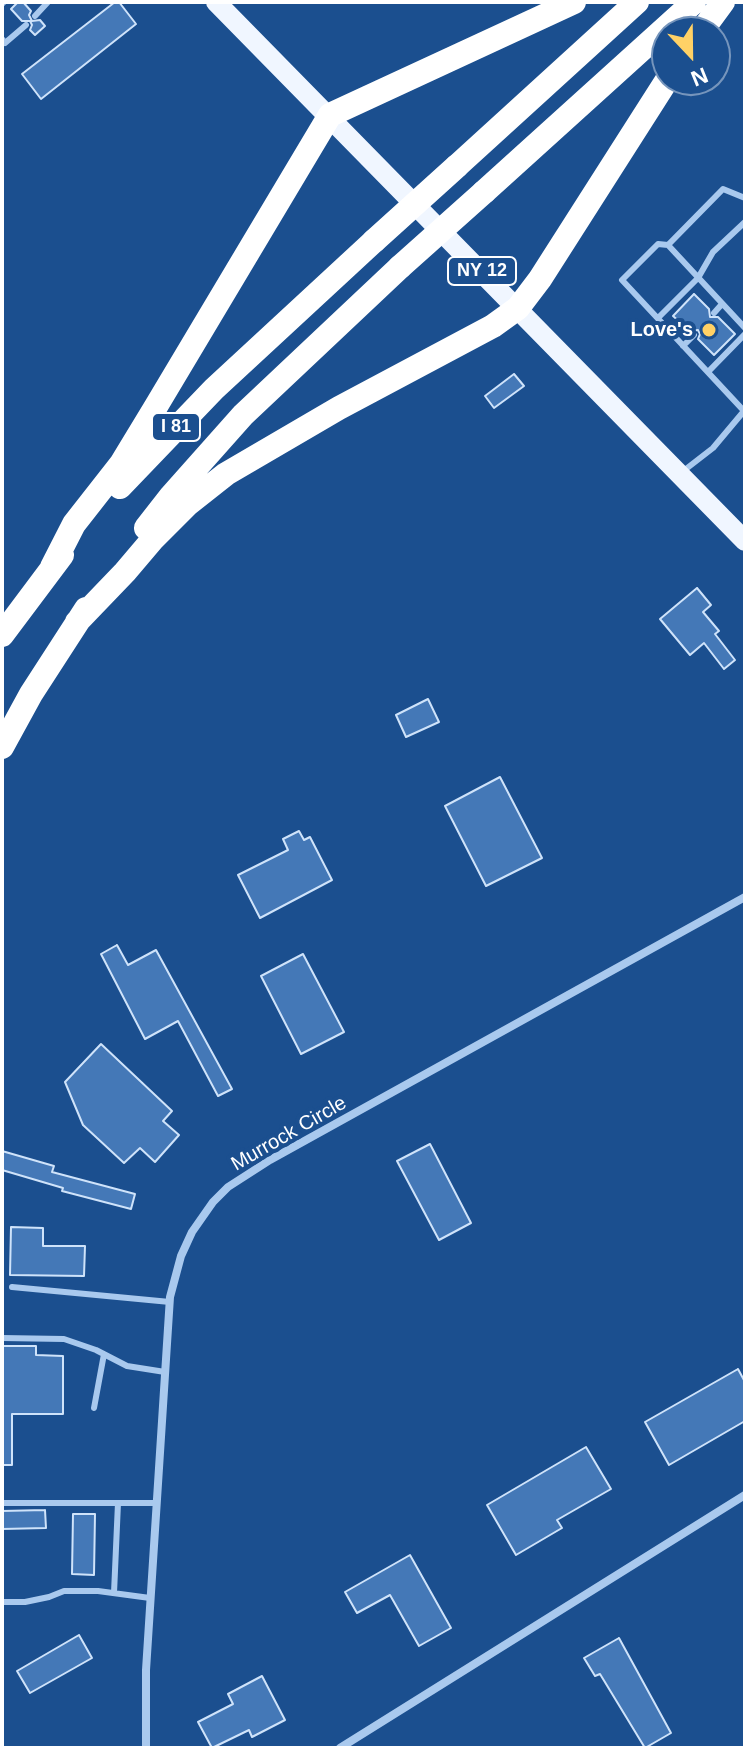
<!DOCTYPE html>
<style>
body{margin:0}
#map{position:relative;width:747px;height:1750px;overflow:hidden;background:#1b4f8f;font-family:Arial,sans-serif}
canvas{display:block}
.frame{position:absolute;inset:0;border:4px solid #fff;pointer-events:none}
.north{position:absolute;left:651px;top:16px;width:80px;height:80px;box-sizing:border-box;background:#1b4f8f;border:2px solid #7695bc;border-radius:50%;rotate:158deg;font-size:22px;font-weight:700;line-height:32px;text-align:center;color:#fff}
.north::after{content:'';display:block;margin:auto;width:28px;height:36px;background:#ffd166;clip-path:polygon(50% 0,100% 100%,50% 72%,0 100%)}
</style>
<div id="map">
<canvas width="747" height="1750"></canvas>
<div class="frame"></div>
<div class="north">N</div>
</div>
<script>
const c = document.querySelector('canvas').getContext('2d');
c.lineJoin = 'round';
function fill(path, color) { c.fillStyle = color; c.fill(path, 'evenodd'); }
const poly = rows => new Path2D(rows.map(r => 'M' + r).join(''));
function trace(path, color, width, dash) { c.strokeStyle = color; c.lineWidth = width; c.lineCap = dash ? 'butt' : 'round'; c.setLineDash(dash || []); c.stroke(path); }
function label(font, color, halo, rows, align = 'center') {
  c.font = font + ' Arial,sans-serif'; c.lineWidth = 8; c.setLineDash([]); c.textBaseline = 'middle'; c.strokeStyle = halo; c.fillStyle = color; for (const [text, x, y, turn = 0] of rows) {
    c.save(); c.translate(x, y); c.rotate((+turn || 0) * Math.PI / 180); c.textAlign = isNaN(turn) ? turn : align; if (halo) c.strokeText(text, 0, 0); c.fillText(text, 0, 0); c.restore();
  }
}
const building = poly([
 [18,2,23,2,31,11,29,15,32,21,40,20,45,26,35,35,30,30,32,25,30,21,22,21,11,9,18,2],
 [115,2,119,2,136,24,41,99,22,74,115,2],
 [694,294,709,309,710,317,718,317,735,334,714,355,698,339,700,334,698,330,690,331,673,316,694,294],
 [514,374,524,386,494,408,485,396,514,374],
 [697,588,711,605,703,612,719,631,715,634,735,660,724,669,704,643,690,655,660,619,697,588],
 [428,699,439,722,406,737,396,715,428,699],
 [500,777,542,858,486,886,445,806,500,777],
 [299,831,304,840,310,837,332,880,260,918,238,875,288,850,283,839,299,831],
 [117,945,128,965,156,950,232,1089,218,1096,178,1021,145,1039,101,954,117,945],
 [303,954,344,1032,301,1054,261,976,303,954],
 [101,1044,172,1111,163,1121,179,1135,155,1162,140,1148,124,1163,83,1125,65,1082,101,1044],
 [430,1144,471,1223,439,1240,397,1161,430,1144],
 [2,1151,54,1166,52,1172,135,1194,131,1209,62,1191,63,1188,2,1170,2,1151],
 [11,1227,43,1228,43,1246,85,1246,84,1276,10,1275,11,1227],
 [2,1346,36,1346,36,1355,63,1356,63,1414,12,1414,12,1465,2,1465,2,1346],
 [738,1369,745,1382,745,1421,669,1465,645,1422,738,1369],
 [586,1447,611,1489,557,1520,562,1528,516,1555,487,1505,586,1447],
 [45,1510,46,1528,2,1529,2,1511,45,1510],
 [73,1514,95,1514,94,1575,72,1574,73,1514],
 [410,1555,451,1628,419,1646,390,1595,357,1613,345,1592,410,1555],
 [79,1635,92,1658,30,1693,17,1671,79,1635],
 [619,1638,671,1733,645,1748,600,1674,595,1676,584,1658,619,1638],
 [262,1676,285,1720,252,1737,249,1730,212,1748,198,1722,233,1704,228,1694,262,1676]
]);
fill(building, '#4478b7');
trace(building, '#cfe3fa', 2);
trace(poly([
 [2,4,4,2],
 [35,16,48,2],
 [2,39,5,43,26,25],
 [668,245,723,189,745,198],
 [714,313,722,304],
 [658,318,698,278,713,252,745,222],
 [683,346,694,335],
 [708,372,745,334],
 [682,472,713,448,744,411,622,280,658,244,668,245,745,328],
 [12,1287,170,1302],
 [2,1338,64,1339,96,1350,127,1366,165,1372],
 [94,1408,104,1354],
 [2,1503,156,1503],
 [114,1593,118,1503],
 [2,1602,25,1602,49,1597,64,1591,98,1591,150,1598]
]), '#a9c9ee', 6);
trace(poly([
 [146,1748,146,1670,170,1297,181,1256,192,1232,213,1202,228,1187,270,1160,745,897],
 [340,1748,745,1495]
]), '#a9c9ee', 8);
trace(poly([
 [216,2,745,541]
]), '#f0f6ff', 20);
trace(poly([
 [701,32,723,2],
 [457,166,637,2],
 [484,192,694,2],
 [120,487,214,389,374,241],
 [146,528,171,496,243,415,400,267],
 [52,567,74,524,121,464,155,408,330,115,574,2],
 [77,622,125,572,153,539,188,504,226,474,339,408,493,326,518,308,540,279,667,80],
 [2,635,62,555],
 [2,747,31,694,86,609]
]), '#fff', 24);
trace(poly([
 [374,241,457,166],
 [400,267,484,192]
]), '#fff', 24);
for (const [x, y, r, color] of [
 [709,330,8,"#ffd166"]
]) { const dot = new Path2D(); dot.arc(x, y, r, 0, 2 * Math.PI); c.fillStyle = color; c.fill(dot); trace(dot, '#1b4f8f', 3); }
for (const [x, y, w] of [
 [482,271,68],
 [176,427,48]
]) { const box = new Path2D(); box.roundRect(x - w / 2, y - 14, w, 28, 6); c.fillStyle = '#1b4f8f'; c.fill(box); trace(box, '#fff', 2); }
label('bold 18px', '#fff', null, [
 ["NY 12",482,271],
 ["I 81",176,427]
]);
label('bold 20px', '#fff', '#1b4f8f', [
 ["Love's",693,330]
], 'right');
label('20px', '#fff', '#1b4f8f', [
 ["Murrock Circle",289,1134,-30]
]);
</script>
